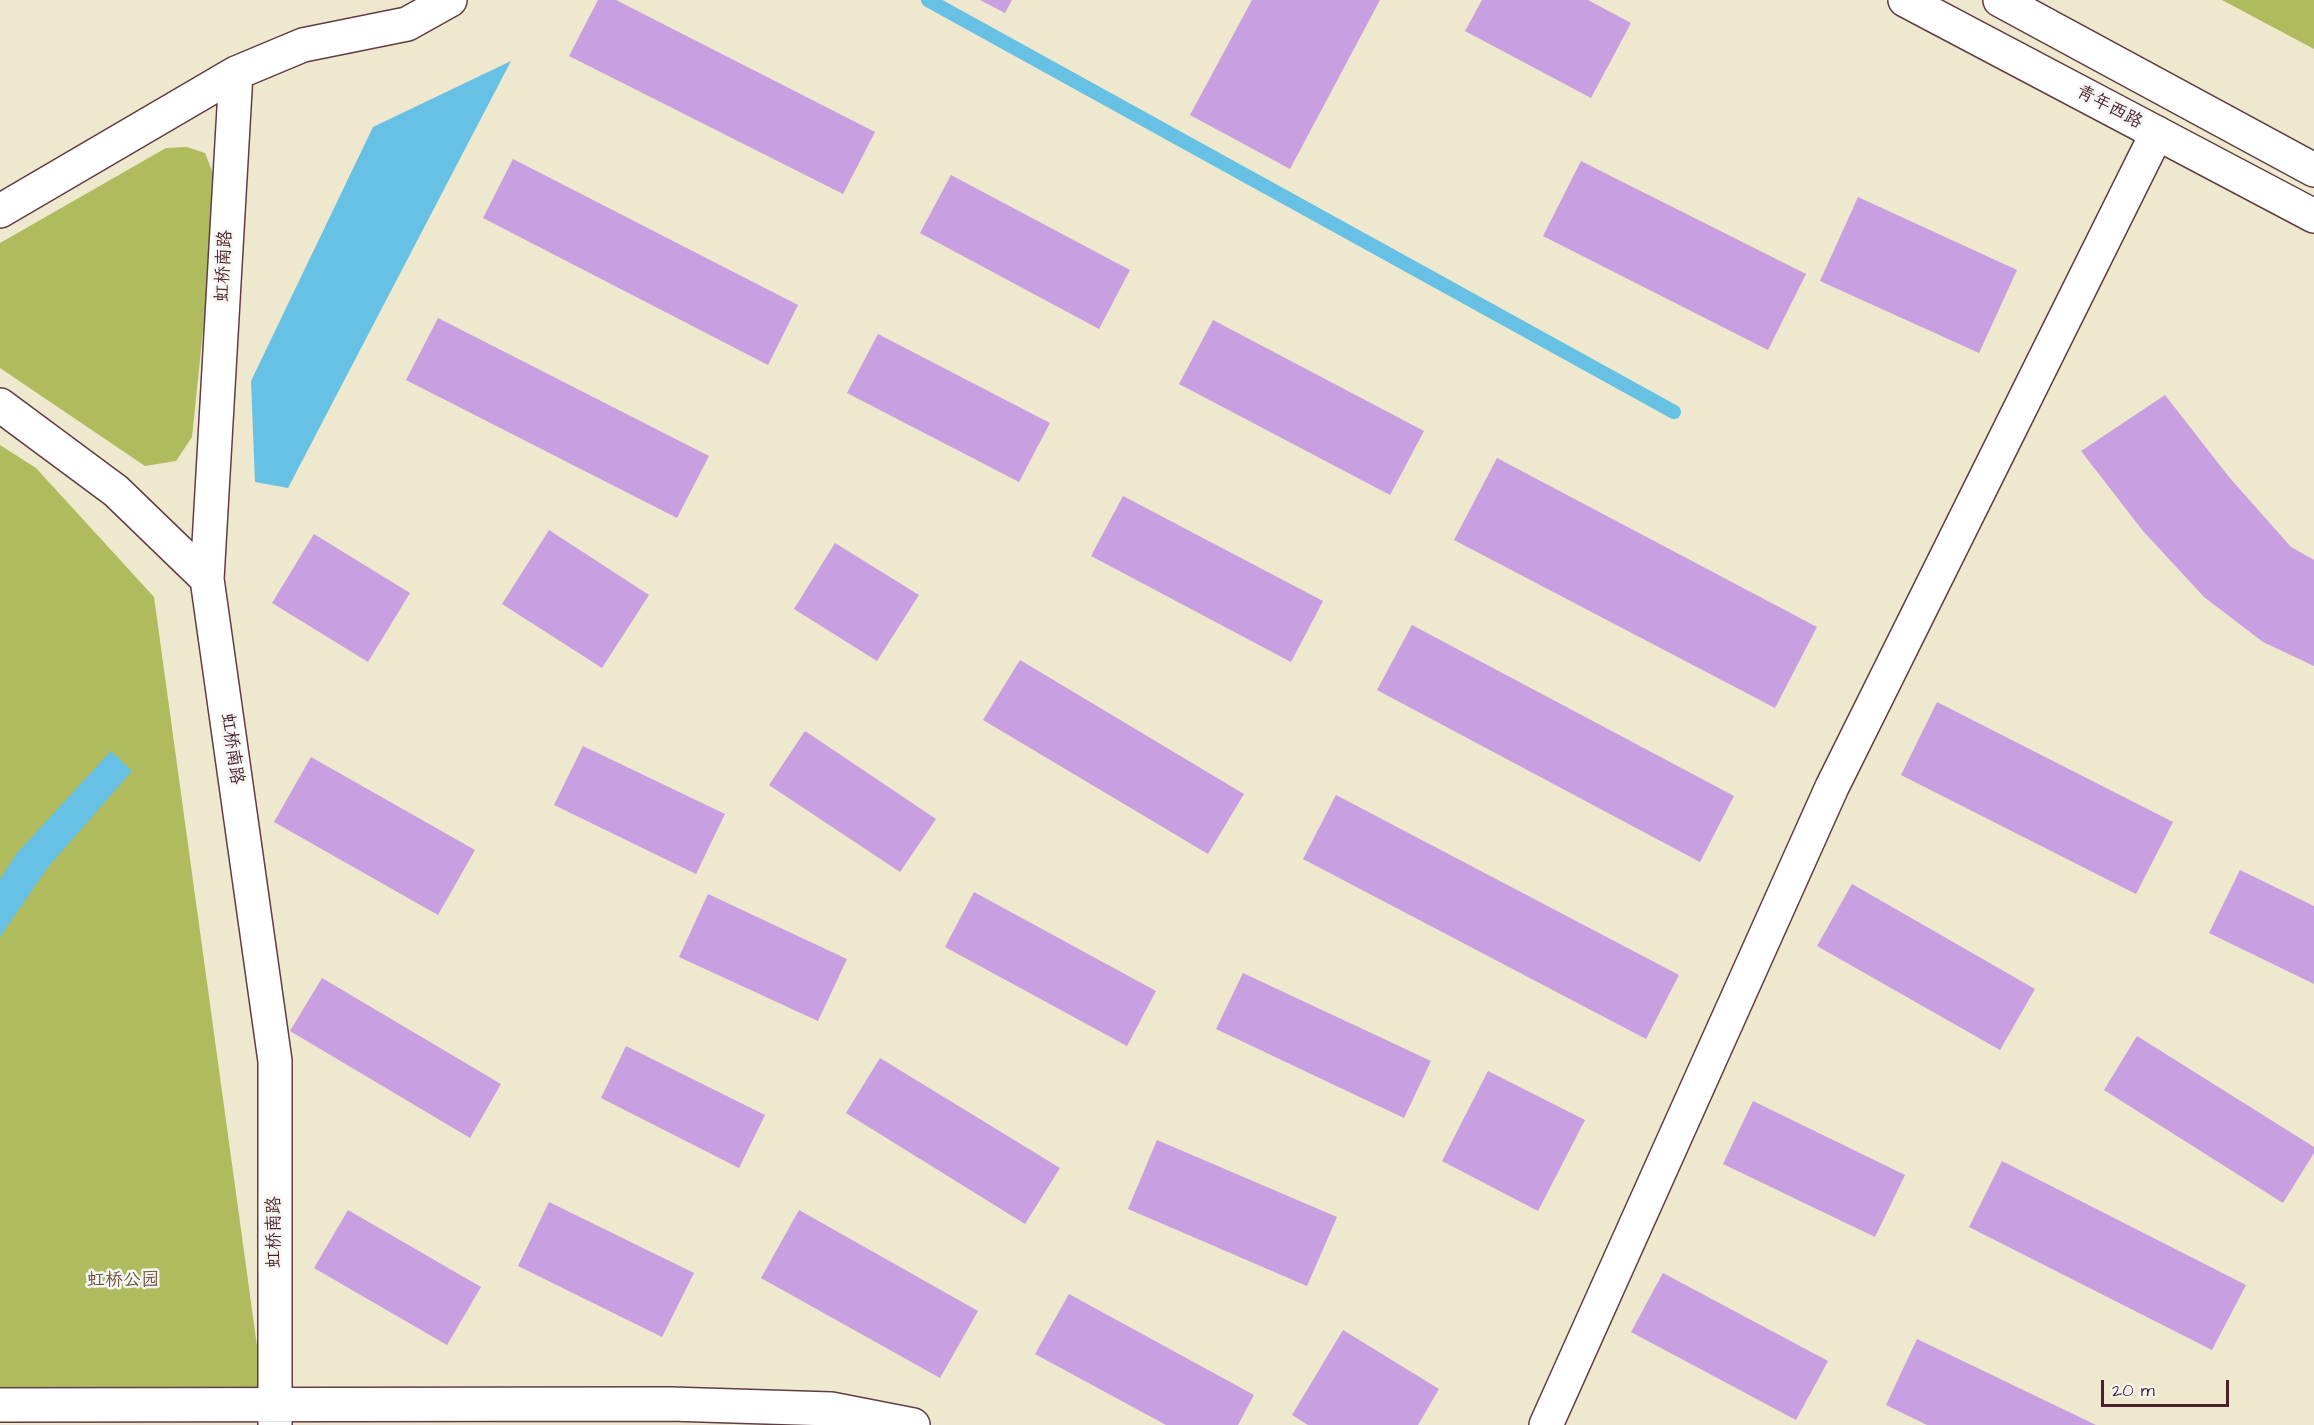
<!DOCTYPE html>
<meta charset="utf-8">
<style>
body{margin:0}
#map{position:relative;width:2314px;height:1425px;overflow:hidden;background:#ede8ce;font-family:"Architects Daughter",sans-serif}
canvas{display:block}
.scale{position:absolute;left:2101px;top:1380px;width:128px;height:27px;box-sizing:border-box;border:3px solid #4a1f2b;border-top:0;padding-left:8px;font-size:18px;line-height:21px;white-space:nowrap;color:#4a1f2b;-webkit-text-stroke:4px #f6f6f2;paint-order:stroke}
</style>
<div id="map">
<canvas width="2314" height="1425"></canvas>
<div class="scale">20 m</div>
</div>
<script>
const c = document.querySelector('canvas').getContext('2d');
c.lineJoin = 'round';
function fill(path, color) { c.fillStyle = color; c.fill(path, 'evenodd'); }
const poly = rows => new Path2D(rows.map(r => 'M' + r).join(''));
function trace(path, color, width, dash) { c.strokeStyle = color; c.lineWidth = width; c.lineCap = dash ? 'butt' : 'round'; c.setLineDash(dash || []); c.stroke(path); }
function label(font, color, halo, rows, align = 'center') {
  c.font = font + ' "Architects Daughter","LXGW WenKai TC",sans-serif'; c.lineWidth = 5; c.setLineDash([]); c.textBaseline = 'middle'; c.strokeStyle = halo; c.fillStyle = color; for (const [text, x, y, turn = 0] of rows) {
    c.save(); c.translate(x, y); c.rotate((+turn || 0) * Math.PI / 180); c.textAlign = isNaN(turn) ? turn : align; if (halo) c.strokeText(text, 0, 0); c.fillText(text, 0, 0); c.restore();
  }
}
fill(poly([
 [2222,0,2314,0,2314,49],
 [187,147,205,153,218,186,192,437,176,461,145,466,0,368,0,243,166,148],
 [0,445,36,468,154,597,264,1397,0,1419]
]), '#afbb5d');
fill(poly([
 [511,61,288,488,255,482,251,381,373,127],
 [111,751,132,771,49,866,0,937,0,879,17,853]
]), '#66c1e4');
trace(poly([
 [928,0,1674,412]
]), '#66c1e4', 14);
fill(poly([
 [598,0,616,0,875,132,843,194,569,56],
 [980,0,1012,0,1005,13],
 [1252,0,1380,0,1290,169,1190,115],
 [1482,0,1588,0,1631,23,1591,98,1465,31],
 [513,159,798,305,768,365,483,218],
 [1581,161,1806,274,1768,350,1543,236],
 [951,175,1130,270,1099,329,920,233],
 [1858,197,2017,270,1979,353,1820,281],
 [438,318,709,456,677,518,406,380],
 [1213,320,1424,431,1390,495,1179,384],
 [878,334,1050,423,1019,482,847,393],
 [2165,395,2229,477,2291,547,2314,560,2314,666,2263,642,2204,597,2143,531,2081,451],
 [1497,458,1817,627,1775,708,1454,540],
 [1123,496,1323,601,1291,662,1091,556],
 [549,530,649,595,602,668,502,604],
 [314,534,410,593,368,662,272,603],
 [835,543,919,595,877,661,794,609],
 [1412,625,1734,796,1700,862,1377,690],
 [1020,660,1244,794,1208,854,983,720],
 [1937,702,2173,822,2136,894,1901,775],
 [805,731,936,819,900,872,769,785],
 [583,746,725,814,696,874,554,805],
 [311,757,475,850,438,915,274,822],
 [1336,795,1679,975,1646,1039,1303,859],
 [2240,870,2314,906,2314,984,2209,933],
 [1852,884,2035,989,2000,1050,1817,946],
 [974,892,1156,991,1127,1046,945,947],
 [708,894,847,959,818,1021,679,957],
 [1243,973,1431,1061,1404,1118,1216,1029],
 [322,978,501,1084,470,1138,290,1031],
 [2137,1036,2314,1147,2314,1153,2283,1203,2104,1090],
 [626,1046,765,1115,739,1168,601,1098],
 [880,1058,1060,1168,1025,1224,846,1113],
 [1488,1071,1585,1120,1538,1211,1442,1161],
 [1753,1101,1905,1175,1875,1237,1723,1164],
 [1157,1140,1337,1217,1307,1286,1128,1209],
 [2002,1161,2246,1285,2212,1350,1969,1227],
 [549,1202,694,1273,662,1337,518,1266],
 [348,1210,481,1287,447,1345,314,1268],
 [799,1210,978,1311,940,1378,761,1278],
 [1663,1273,1828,1361,1796,1420,1631,1332],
 [1069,1294,1254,1395,1238,1425,1166,1425,1035,1354],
 [1343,1330,1439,1389,1418,1425,1308,1425,1292,1415],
 [1917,1339,2096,1425,1927,1425,1886,1405]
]), '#c89fe0');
const minor = poly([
 [236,73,207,579,275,1061,275,1425],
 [0,211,236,73,303,45,407,24,450,0],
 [0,405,116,491,207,579],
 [0,1405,670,1404,831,1409,913,1425],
 [1546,1425,1832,787,2157,133]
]);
const major = poly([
 [1905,0,2314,216],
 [2000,0,2314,170]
]);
trace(minor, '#623d43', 36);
trace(major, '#623d43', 36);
trace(minor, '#fff', 33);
trace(major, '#fff', 33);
label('18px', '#4a1f2b', '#f6f6f2', [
 ["青年西路",2109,108,28],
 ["虹桥南路",225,266,-87],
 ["虹桥南路",231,749,82],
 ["虹桥南路",275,1232,-90]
]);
label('18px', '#684e3a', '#f6f6f2', [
 ["虹桥公园",123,1281]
]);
</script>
